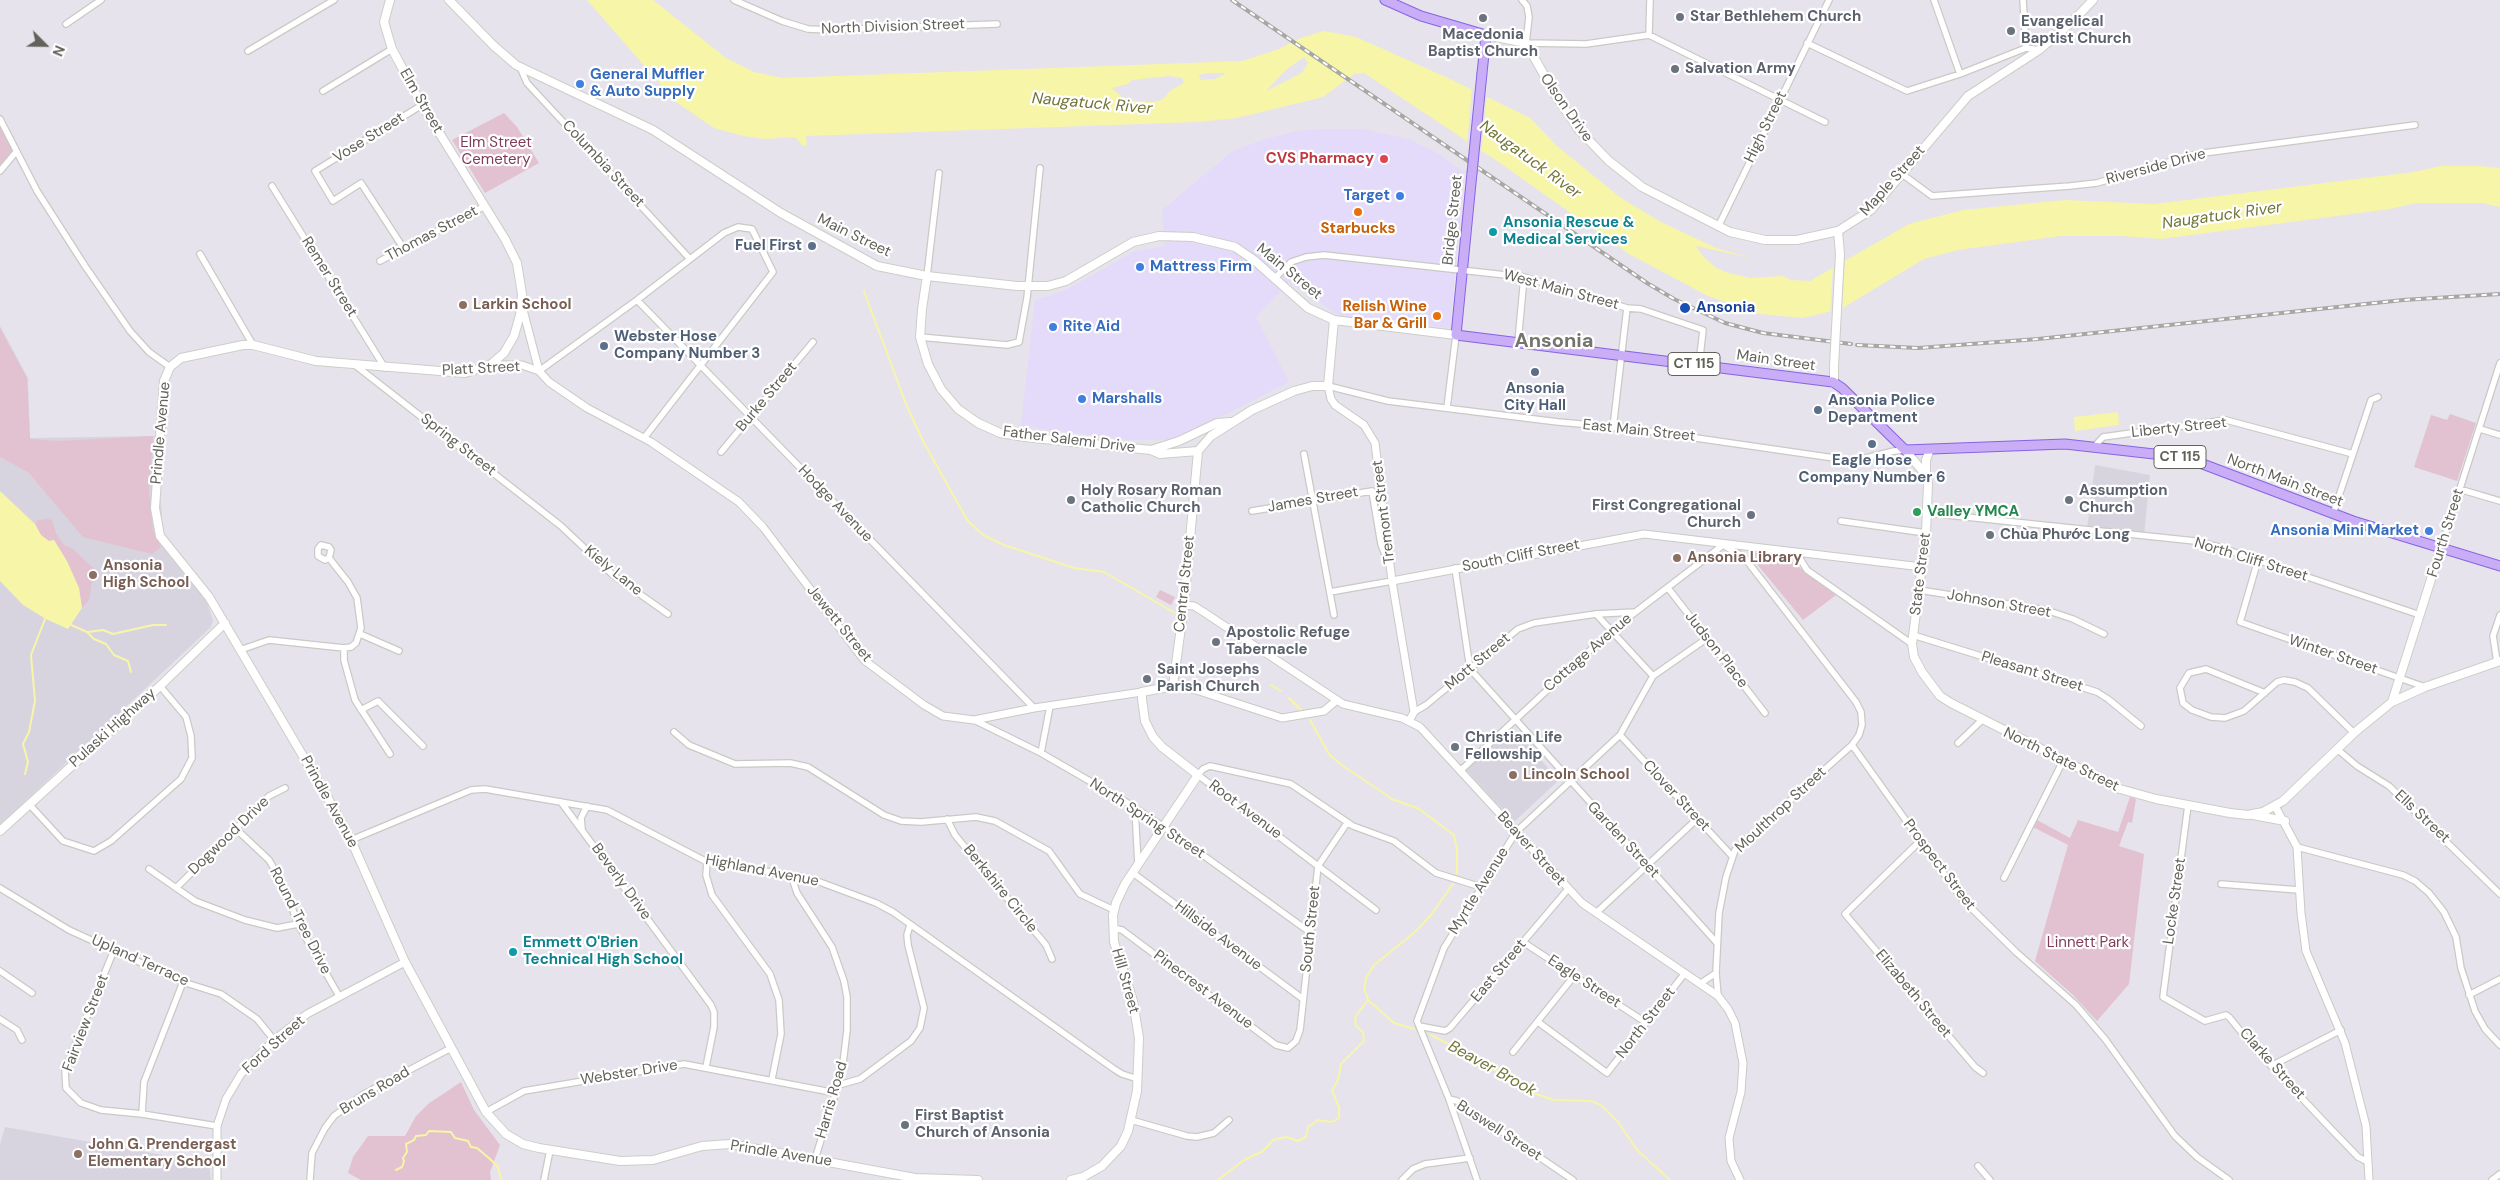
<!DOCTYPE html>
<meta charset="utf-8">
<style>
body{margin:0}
#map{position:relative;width:2500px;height:1180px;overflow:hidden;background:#e6e3ec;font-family:"DM Sans",sans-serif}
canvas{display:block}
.north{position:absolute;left:20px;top:20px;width:50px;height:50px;-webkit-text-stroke:4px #fff;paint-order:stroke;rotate:113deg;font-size:14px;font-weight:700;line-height:20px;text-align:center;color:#62625b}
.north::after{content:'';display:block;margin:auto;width:18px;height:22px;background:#62625b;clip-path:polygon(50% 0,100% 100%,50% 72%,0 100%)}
</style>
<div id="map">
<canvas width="2500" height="1180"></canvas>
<div class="north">N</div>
</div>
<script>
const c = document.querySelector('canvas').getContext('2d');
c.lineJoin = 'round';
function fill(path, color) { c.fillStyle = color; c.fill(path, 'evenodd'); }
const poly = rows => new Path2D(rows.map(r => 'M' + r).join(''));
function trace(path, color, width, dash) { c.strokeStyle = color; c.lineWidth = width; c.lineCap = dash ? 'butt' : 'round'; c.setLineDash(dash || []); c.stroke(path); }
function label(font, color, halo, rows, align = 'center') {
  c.font = font + ' "DM Sans",sans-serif'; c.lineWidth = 4.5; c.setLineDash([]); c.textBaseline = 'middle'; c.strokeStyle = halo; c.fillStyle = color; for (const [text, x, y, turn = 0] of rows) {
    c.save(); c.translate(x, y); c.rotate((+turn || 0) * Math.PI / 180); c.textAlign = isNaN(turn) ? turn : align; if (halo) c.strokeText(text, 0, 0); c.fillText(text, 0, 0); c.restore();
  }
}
fill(poly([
 [1323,129,1364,129,1411,140,1437,153,1464,172,1450,328,1340,316,1289,282,1256,317,1289,382,1175,440,1129,440,1021,426,1035,300,1064,291,1135,251,1165,246,1162,210,1233,151,1263,140,1296,131]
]), '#e4dafa');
fill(poly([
 [0,326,28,378,30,438,155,436,165,550,206,600,213,620,211,627,0,825],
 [2095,465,2150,475,2144,536,2087,529],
 [1512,728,1559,780,1514,822,1466,770],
 [5,1127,209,1163,211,1180,0,1180,0,1144]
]), '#d8d4df');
fill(poly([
 [504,113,517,127,539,163,485,193,452,140],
 [0,123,14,152,0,170],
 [0,328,27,378,30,439,57,441,153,436,149,491,153,531,161,547,152,554,83,537,28,472,0,457],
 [2450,414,2476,423,2457,481,2414,467,2431,415,2447,420],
 [48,519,52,520,56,533,64,545,73,549,94,569,89,600,82,608,79,588,63,555,54,540,49,541,41,535,35,524,38,520],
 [1753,552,1783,555,1836,595,1803,620,1752,558],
 [1160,590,1175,597,1171,605,1156,597],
 [2130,797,2136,799,2132,823,2128,822,2119,846,2144,854,2129,984,2097,1021,2073,995,2035,961,2068,845,2033,827,2037,820,2070,838,2078,820,2118,832],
 [461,1082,474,1110,500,1145,490,1172,491,1180,361,1180,348,1173,353,1157,368,1136,405,1136,416,1116,428,1104]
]), '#e2c1d0');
fill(poly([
 [587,0,653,0,726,58,754,72,783,78,1242,61,1279,49,1300,38,1324,31,1356,37,1448,78,1530,118,1557,146,1621,198,1661,222,1716,248,1751,258,1696,246,1703,256,1715,267,1725,272,1750,278,1783,276,1791,280,1810,281,1909,224,1963,210,2065,200,2154,204,2414,172,2440,166,2479,166,2500,168,2500,207,2482,203,2416,203,2390,209,2161,239,2122,236,2061,236,1958,250,1924,259,1841,309,1803,318,1760,314,1708,296,1629,254,1497,161,1364,73,1354,74,1323,97,1237,118,1197,122,806,136,807,145,803,146,795,137,765,139,743,136,714,128,676,102],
 [1304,57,1308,63,1302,73,1266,91,1287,69],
 [1208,73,1224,73,1225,74,1215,79,1201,80,1199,75],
 [1170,76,1182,78,1184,83,1170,91,1162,100,1151,102,1125,100,1112,88,1128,84,1132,80],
 [2118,412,2119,425,2075,431,2074,417],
 [0,491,35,524,41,535,49,541,54,540,67,561,79,588,82,608,68,629,46,619,23,605,0,581]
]), '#f7f5a8');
fill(poly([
 [1472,87,1487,94,1481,154,1467,145],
 [1845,259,1842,312,1830,315,1833,266]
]), '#e6e3ec');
trace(poly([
 [864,291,906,404,923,441,967,520,983,535,1004,545,1074,568,1104,572,1175,613],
 [69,624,87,632,94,639,106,644,114,655,128,661,131,672],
 [88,632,103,630,113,634,153,625,166,625],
 [1271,685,1281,691],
 [1289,698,1301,710],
 [1310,720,1329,754,1339,763,1392,799,1419,809,1454,835,1457,850,1457,874],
 [25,774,28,762,23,744,29,732,35,701,31,655,45,619],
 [1414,1029,1394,1023,1368,1000,1364,988,1366,978,1374,965,1415,932,1431,915,1453,884],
 [1431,1035,1483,1062,1520,1088,1553,1100,1592,1101,1602,1106,1618,1122,1637,1150,1670,1180],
 [396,1170,402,1167,404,1161,403,1158,407,1152,406,1144,414,1140,416,1136,426,1135,429,1131,451,1132,455,1138,468,1141,471,1147,477,1148,490,1159,498,1167,501,1180],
 [1218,1180,1244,1160,1263,1151,1273,1140,1286,1137,1298,1141,1306,1137,1308,1127,1318,1120,1332,1122,1339,1118,1339,1107,1332,1091,1338,1080,1341,1064,1364,1041,1363,1032,1356,1026,1355,1017,1368,1000]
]), '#f7f5a8', 2);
const minor = poly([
 [734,0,782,21,808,29,829,30,997,24],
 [1522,0,1527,6,1529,17,1526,43,1586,44,1649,35,1825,122],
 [1934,0,1960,74],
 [2023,0,2026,48,2039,50],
 [66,24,101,0],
 [1649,35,1650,0],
 [1807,43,1907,91,1960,74,2026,48],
 [248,51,334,0],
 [520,67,527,83,690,259],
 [323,91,392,49],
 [0,119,37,191,85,266,130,331,149,352,170,367],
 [0,171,16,152],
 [1902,174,1932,196,2070,186,2097,183,2196,154,2415,125],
 [272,186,385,368],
 [1718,227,1829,0],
 [404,249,361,183,333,201,315,171,422,105],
 [200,254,253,345],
 [380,261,485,206],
 [927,276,939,173],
 [1274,279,1291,262,1306,257,1324,255,1524,277,1627,308,1641,309,1703,330,1699,365],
 [637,300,1034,708],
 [920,337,1007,345,1019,342,1027,298,1040,168],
 [1518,342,1524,277],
 [355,365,561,526,613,575,668,614],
 [539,371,637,300,724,233,738,227,752,229,773,272,644,438],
 [1328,386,1388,401,1558,422,1627,428,1848,460,1858,460,1894,451,1905,450],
 [1447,408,1456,335],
 [1613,428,1627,308],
 [2480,429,2500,435],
 [2094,447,2103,437,2226,420,2353,454],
 [721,452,813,342],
 [1304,454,1334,615],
 [2459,489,2500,501],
 [1252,511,1372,491,1381,544,1387,560],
 [1928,513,2195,541,2219,547,2420,615],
 [2333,514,2371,400,2378,397],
 [1841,521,1926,533],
 [2441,548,2500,363],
 [1796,552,1807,570,1912,644],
 [2258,560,2240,622,2425,687],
 [1455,568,1470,669,1717,943],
 [1668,588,1765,713],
 [1919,590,2046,610,2073,619,2104,634],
 [1330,592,1392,581,1392,579],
 [1596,614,1653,676],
 [360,634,399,651],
 [1913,635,2097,692,2108,699,2141,726],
 [344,648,344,660,355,700,390,754],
 [240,650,269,640,344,648,351,647,356,643,361,628,357,598,348,582,329,558,331,550,329,547,321,545,318,549,318,556,325,560,329,558],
 [2497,662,2493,636,2500,615],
 [2265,693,2206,669,2189,673,2180,688,2183,703,2192,710,2211,717,2225,718,2244,711,2277,682,2284,680,2295,682,2308,688,2354,733],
 [361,710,378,701,423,746],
 [1414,712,1426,705,1518,629,1534,623,1596,614,1635,612],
 [974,720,1041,753,1126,802,1164,827,1311,933],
 [674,732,689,745,735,764,790,763,808,767,884,815,901,821,921,822,976,817,995,821,1049,851,1080,894,1114,910],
 [1620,735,1732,856],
 [1958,743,1982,720],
 [1852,745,1962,899,2016,952,2076,1005,2105,1039,2175,1136,2197,1157,2229,1180],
 [2337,749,2357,766,2389,786,2500,894],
 [1041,753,1050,706],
 [1460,771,1612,630,1723,545,1744,557,1856,702,1861,712,1862,725,1859,735,1852,745,1735,850,1726,877,1719,913,1716,973,1718,996],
 [561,802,711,1005,714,1012,714,1027,706,1067],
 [29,804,63,841,94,851,111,841,181,779,192,758,191,736,186,717,160,686],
 [2188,805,2163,997,2205,1021,2226,1015,2229,1017,2251,1044,2332,1130,2358,1157,2368,1162],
 [1135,809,1138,864],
 [947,819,955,835,1046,945,1052,959],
 [235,828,269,860,284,886,298,924,339,996],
 [582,829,581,818,587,806],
 [351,840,471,790,485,789,607,810,707,862,809,878,876,903,893,912,1114,1069,1122,1074,1138,1079],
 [1920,841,1845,914,1975,1067,1983,1073],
 [2297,847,2403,875,2415,881,2429,893,2444,912,2456,937,2461,968,2475,1011,2485,1029,2500,1045],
 [707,862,706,875,712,895,770,974,779,1000,781,1034,772,1079],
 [149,869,195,901,245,920,277,928,298,924],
 [1133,873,1303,999],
 [791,875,797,893,832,947,844,981,847,997,847,1030,842,1072,815,1159],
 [2004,878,2063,761],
 [2221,884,2299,890],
 [0,888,69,930,183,982,221,994,257,1019,274,1040],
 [176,888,269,796,285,788],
 [1376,910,1198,775,1203,769,1210,766,1291,784,1353,826,1394,841,1436,873,1481,887],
 [1596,913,1697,819],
 [1113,928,1122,930,1142,945,1276,1045,1288,1048,1296,1041,1300,1030,1318,866,1347,823],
 [1523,942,1645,1022],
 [114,950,65,1070,66,1088,81,1103,101,1110,142,1114,217,1126],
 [0,971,32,993],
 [1701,983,1716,973],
 [2469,995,2500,979],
 [0,1019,17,1030,22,1040],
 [1538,1022,1607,1073,1685,973],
 [1419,1026,1445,1031,1450,1028,1568,889],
 [1513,1052,1574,976],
 [2271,1066,2341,1030],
 [839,1085,860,1079,911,1041,920,1028,924,1008,908,945,907,935,910,925],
 [1449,1099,1457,1101,1573,1180],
 [486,1112,524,1091,684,1064,836,1093],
 [142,1114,144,1082,183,982],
 [1131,1120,1187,1136,1197,1137,1214,1133,1229,1120],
 [1978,1166,1990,1180],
 [310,1180,312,1153,325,1128,334,1116,364,1094,451,1048],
 [544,1180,550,1150],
 [1402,1180,1413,1169,1425,1164,1470,1158],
 [1477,1180,1449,1099,1417,1021,1444,948,1516,832,1620,735,1653,676,1706,639],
 [2492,1180,2500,1174]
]);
const tertiary = poly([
 [522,306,539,371,549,382,587,408,651,442,739,502,763,527,864,660,924,705,943,716,974,720,1034,708,1142,692],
 [490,365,522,365,539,371],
 [1328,386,1331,399,1335,405,1364,425,1375,443,1392,581,1414,712,1409,721],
 [1392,581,1644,534,1922,567],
 [1184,605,1194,606,1202,611,1343,704,1402,718,1420,727,1582,903,1718,996,1728,1009,1735,1023,1743,1063,1741,1092,1729,1138,1731,1161,1740,1180],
 [1173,686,1193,689,1282,718,1324,711,1337,700],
 [2275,806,2297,847,2301,913,2306,951,2345,1043,2366,1126,2369,1180],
 [217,1180,217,1126,226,1099,241,1074,274,1040,307,1014,405,962]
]);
const secondary = poly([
 [390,0,384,22,392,49,422,105,505,239,517,263,522,294,520,315,514,336,504,353,490,365,465,373,316,361,253,345,243,345,181,358,170,367,164,381,155,508,160,536,209,597,336,812,351,840,405,962,486,1112,506,1134,523,1144,539,1148,620,1161,653,1160,702,1146,730,1144,915,1178,978,1180],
 [449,0,494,46,516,65,653,130,781,213,877,266,927,276,1017,286,1048,286,1066,281,1133,242,1159,236,1193,237,1235,247,1254,260,1308,308,1334,320,1456,335],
 [1486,35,1526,43,1556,96,1579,130,1609,161,1642,187,1730,232,1765,240,1797,240,1838,231,1871,210,1968,96,2039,50,2072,22,2093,0],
 [1838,231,1840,254],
 [927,276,922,309,920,337,928,364,941,389,958,409,978,423,1000,433,1025,437,1151,450,1160,454,1198,451],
 [1834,383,1834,366],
 [1151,450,1179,441,1217,423,1231,422],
 [1905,450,1926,475,1928,484,1926,533,1912,644,1914,657,1922,672,1940,696,1951,703,2120,789,2156,799,2230,813,2248,815,2263,812,2283,801,2354,733,2392,702,2425,687,2500,661],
 [1926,475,1926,460,1930,449],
 [2392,702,2441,548],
 [2253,815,2285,821],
 [0,831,160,686,225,623],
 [1071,1180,1083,1177,1102,1166,1121,1146,1128,1131,1137,1091,1139,1038,1133,1001,1114,942,1113,915,1116,903,1125,884,1198,775,1162,747,1153,737,1145,721,1142,699,1142,692,1173,686,1184,605,1198,451,1211,436,1252,410,1294,391,1312,386,1328,386,1334,320]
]);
const primary = poly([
 [1385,0,1421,16,1486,35,1482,73],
 [1472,173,1456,335,1833,382,1842,388,1905,450,2065,444,2181,457,2200,463,2353,521,2500,566]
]);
trace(minor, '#c9cac4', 8);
trace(tertiary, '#c9cac4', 9);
trace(secondary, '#cdcec6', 10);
trace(primary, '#8564e4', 11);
trace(minor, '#fff', 5.5);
trace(tertiary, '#fff', 7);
trace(secondary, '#fff', 8);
trace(primary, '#c9adf7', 9);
const rail = poly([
 [1232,0,1647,283,1674,299,1725,323,1763,333,1851,344],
 [1857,345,1918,348,2038,339,2403,300,2500,294]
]);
trace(rail, '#a7a7a4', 4);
trace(rail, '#fff', 2, [5.5]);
const secondaryBridge = poly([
 [1834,366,1840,254]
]);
const primaryBridge = poly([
 [1472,173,1482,73]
]);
trace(secondaryBridge, '#cdcec6', 10, []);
trace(primaryBridge, '#8564e4', 11, []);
trace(secondaryBridge, '#fff', 8);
trace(primaryBridge, '#c9adf7', 9);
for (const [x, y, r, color] of [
 [1680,17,5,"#6b7280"],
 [1483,18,5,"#6b7280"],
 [2011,31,5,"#6b7280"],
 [1675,69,5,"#6b7280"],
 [580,84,5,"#3f7fe0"],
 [1384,159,5,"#e0444e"],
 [1400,196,5,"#3f7fe0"],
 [1358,212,5,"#e8710a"],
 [1493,232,5,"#0f9aa8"],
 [812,246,5,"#5c6f8a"],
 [1140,267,5,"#3f7fe0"],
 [463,305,5,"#8d6e63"],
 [1685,308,6,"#1a4fb4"],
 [1437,316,5,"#e8710a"],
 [1053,327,5,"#3f7fe0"],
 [604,346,5,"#5c6f8a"],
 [1535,372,5,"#5c6f8a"],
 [1082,399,5,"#3f7fe0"],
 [1818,410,5,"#5c6f8a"],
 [1872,444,5,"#5c6f8a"],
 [1071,500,5,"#6b7280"],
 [2069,500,5,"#6b7280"],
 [1917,512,5,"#2e9e5b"],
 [1751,515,5,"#6b7280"],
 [2429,531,5,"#3f7fe0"],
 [1990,535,5,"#6b7280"],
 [1677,558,5,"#8d6e63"],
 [93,575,5,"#8d6e63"],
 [1216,642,5,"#6b7280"],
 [1147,679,5,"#6b7280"],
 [1455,747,5,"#6b7280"],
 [1513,775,5,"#8d6e63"],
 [513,952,5,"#0f9aa8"],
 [905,1125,5,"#6b7280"],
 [78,1154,5,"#8d6e63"]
]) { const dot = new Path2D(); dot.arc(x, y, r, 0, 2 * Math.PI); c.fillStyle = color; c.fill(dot); trace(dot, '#fff', 2); }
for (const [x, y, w] of [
 [1694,364,52],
 [2180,457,52]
]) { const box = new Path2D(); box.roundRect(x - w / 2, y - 11.5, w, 23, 4); c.fillStyle = '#fff'; c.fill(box); trace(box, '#62625b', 1); }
label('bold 14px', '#62625b', null, [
 ["CT 115",1694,364],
 ["CT 115",2180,457]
]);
label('bold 15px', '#5b616d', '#fff', [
 ["Star Bethlehem Church",1690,17],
 ["Evangelical",2021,22],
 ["Baptist Church",2021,39],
 ["Macedonia",1483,35,"center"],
 ["Baptist Church",1483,52,"center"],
 ["Salvation Army",1685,69],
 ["Holy Rosary Roman",1081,491],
 ["Catholic Church",1081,508],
 ["Assumption",2079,491],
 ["Church",2079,508],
 ["First Congregational",1741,506,"right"],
 ["Church",1741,523,"right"],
 ["Chùa Phước Long",2000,535],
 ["Apostolic Refuge",1226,633],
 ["Tabernacle",1226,650],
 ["Saint Josephs",1157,670],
 ["Parish Church",1157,687],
 ["Christian Life",1465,738],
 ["Fellowship",1465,755],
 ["First Baptist",915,1116],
 ["Church of Ansonia",915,1133]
], 'left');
label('15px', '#62625b', '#fff', [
 ["North Division Street",893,27,-2],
 ["Elm Street",421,101,60],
 ["Olson Drive",1566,108,55],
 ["High Street",1766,127,-64],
 ["Vose Street",369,138,-32],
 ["Columbia Street",603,164,47],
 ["Riverside Drive",2156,167,-15],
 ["Maple Street",1893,181,-48],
 ["Bridge Street",1453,220,-84],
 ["Thomas Street",432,234,-28],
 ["Main Street",854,236,26],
 ["Main Street",1289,272,39],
 ["Remer Street",329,277,58],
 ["West Main Street",1561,290,15],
 ["Main Street",1776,361,8],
 ["Platt Street",481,369,-3],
 ["Burke Street",767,397,-50],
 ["Liberty Street",2179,428,-6],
 ["East Main Street",1639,431,6],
 ["Prindle Avenue",161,433,-85],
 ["Father Salemi Drive",1069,440,7],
 ["Spring Street",458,445,38],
 ["North Main Street",2285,481,21],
 ["James Street",1313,500,-10],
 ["Hodge Avenue",835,504,46],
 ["Tremont Street",1384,512,-97],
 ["Fourth Street",2446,533,-73],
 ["South Cliff Street",1521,556,-11],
 ["North Cliff Street",2251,560,17],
 ["Kiely Lane",613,571,39],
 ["State Street",1921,574,-83],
 ["Central Street",1185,584,-84],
 ["Johnson Street",1999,604,10],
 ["Jewett Street",839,624,51],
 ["Judson Place",1716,650,52],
 ["Cottage Avenue",1588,653,-41],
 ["Winter Street",2333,655,19],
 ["Mott Street",1478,662,-40],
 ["Pleasant Street",2032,672,17],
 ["Pulaski Highway",113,728,-42],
 ["North State Street",2061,760,26],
 ["Clover Street",1676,796,47],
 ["Prindle Avenue",329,802,61],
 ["Root Avenue",1245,810,37],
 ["Moulthrop Street",1781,810,-43],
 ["Ells Street",2422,817,43],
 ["North Spring Street",1147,819,33],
 ["Dogwood Drive",229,836,-44],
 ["Garden Street",1623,840,47],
 ["Beaver Street",1531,849,48],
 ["Prospect Street",1939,865,53],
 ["Highland Avenue",762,871,11],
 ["Beverly Drive",621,882,54],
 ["Berkshire Circle",1000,889,51],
 ["Myrtle Avenue",1479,891,-58],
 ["Locke Street",2175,901,-82],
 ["Round Tree Drive",300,921,63],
 ["South Street",1311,929,-84],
 ["Hillside Avenue",1218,936,37],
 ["Upland Terrace",140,961,24],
 ["East Street",1499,971,-50],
 ["Hill Street",1125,981,74],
 ["Eagle Street",1584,982,33],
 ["Pinecrest Avenue",1203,990,37],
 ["Elizabeth Street",1913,994,50],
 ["Fairview Street",86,1023,-69],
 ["North Street",1646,1023,-52],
 ["Ford Street",274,1045,-42],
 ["Clarke Street",2272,1064,48],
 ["Webster Drive",629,1073,-9],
 ["Bruns Road",375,1091,-31],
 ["Harris Road",832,1100,-74],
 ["Buswell Street",1499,1131,33],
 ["Prindle Avenue",781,1154,9]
]);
label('bold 15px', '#366cbe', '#fff', [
 ["General Muffler",590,75],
 ["& Auto Supply",590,92],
 ["Target",1390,196,"right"],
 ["Mattress Firm",1150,267],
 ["Rite Aid",1063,327],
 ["Marshalls",1092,399],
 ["Ansonia Mini Market",2419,531,"right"]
], 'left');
label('15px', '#803c58', '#fff', [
 ["Elm Street",496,143],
 ["Cemetery",496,160],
 ["Linnett Park",2088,943]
]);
label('bold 15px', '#be3a42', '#fff', [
 ["CVS Pharmacy",1374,159]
], 'right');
label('bold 15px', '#0d838f', '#fff', [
 ["Ansonia Rescue &",1503,223],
 ["Medical Services",1503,240],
 ["Emmett O'Brien",523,943],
 ["Technical High School",523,960]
], 'left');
label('bold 15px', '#c56008', '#fff', [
 ["Starbucks",1358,229],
 ["Relish Wine",1427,307,"right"],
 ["Bar & Grill",1427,324,"right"]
]);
label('bold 15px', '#4e5e75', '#fff', [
 ["Fuel First",802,246,"right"],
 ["Webster Hose",614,337],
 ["Company Number 3",614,354],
 ["Ansonia",1535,389,"center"],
 ["City Hall",1535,406,"center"],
 ["Ansonia Police",1828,401],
 ["Department",1828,418],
 ["Eagle Hose",1872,461,"center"],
 ["Company Number 6",1872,478,"center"]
], 'left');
label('bold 15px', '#785e54', '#fff', [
 ["Larkin School",473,305],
 ["Ansonia Library",1687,558],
 ["Ansonia",103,566],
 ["High School",103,583],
 ["Lincoln School",1523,775],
 ["John G. Prendergast",88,1145],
 ["Elementary School",88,1162]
], 'left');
label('bold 15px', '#164399', '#fff', [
 ["Ansonia",1696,308]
], 'left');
label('bold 15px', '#27864d', '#fff', [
 ["Valley YMCA",1927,512]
], 'left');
label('italic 16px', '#727536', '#fff', [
 ["Naugatuck River",1092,104,5],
 ["Naugatuck River",1530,160,36],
 ["Naugatuck River",2222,216,-8],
 ["Beaver Brook",1492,1069,29]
]);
label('bold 20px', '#74746c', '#fff', [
 ["Ansonia",1554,342]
]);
</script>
